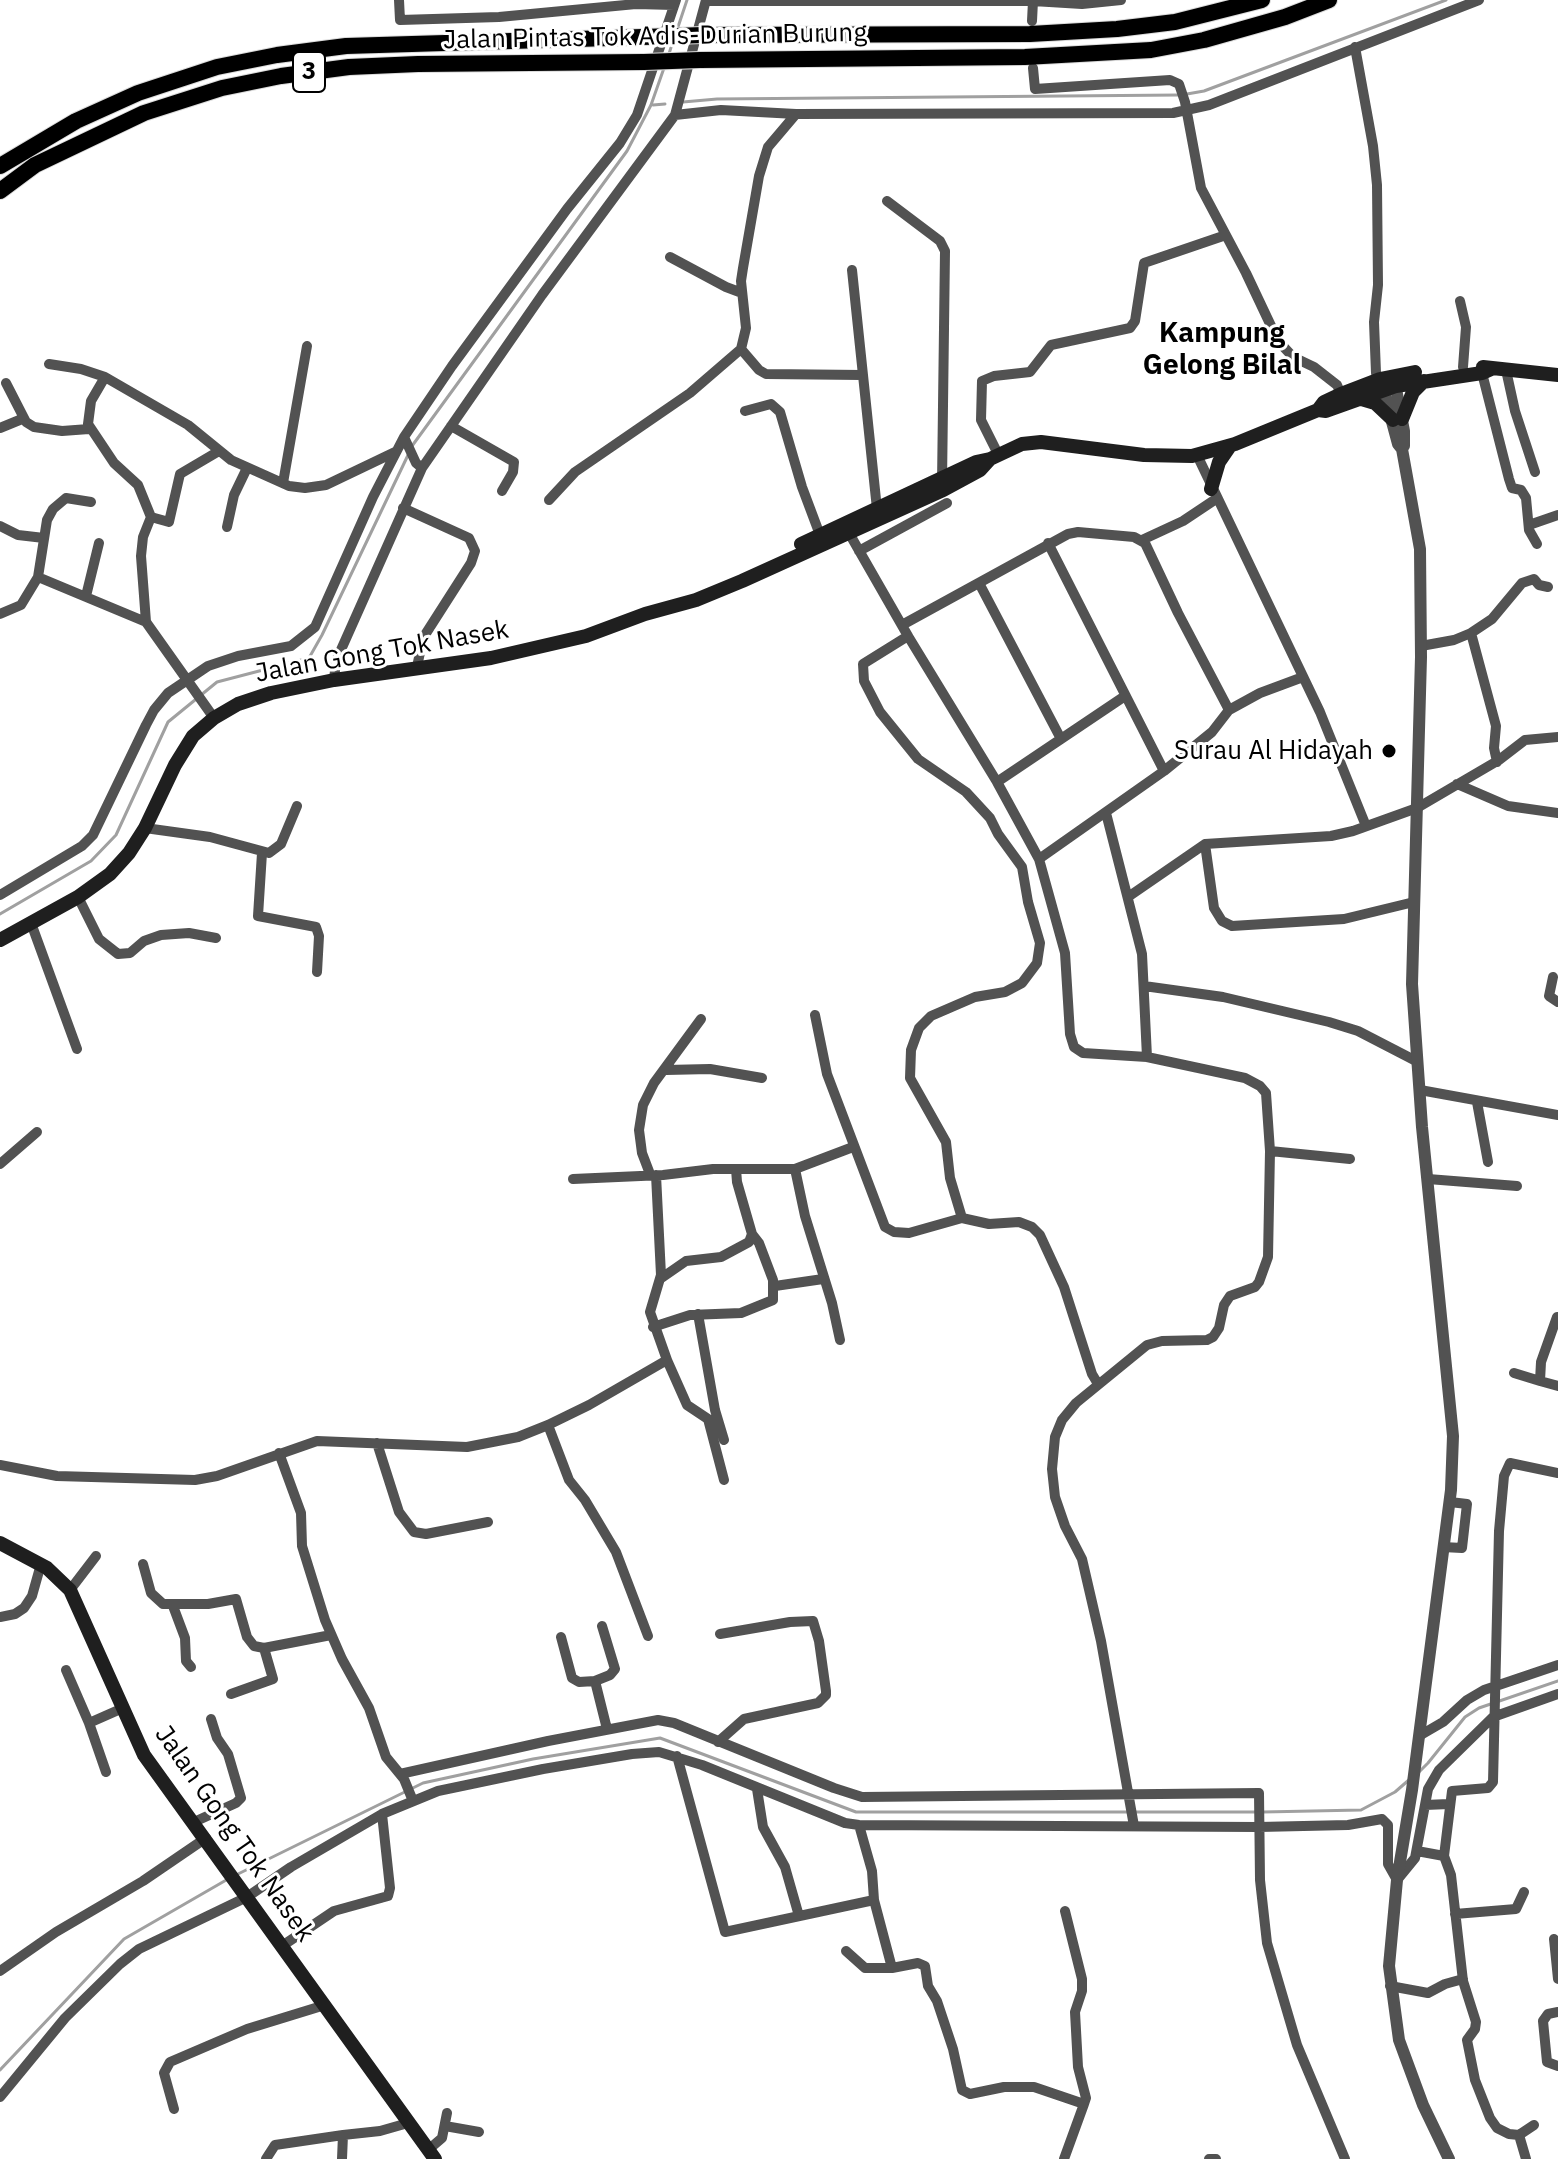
<!DOCTYPE html>
<style>
body{margin:0}
canvas{display:block;background:#fff}
</style>
<canvas width="1558" height="2159"></canvas>
<script>
const c = document.querySelector('canvas').getContext('2d');
c.lineJoin = 'round';
const poly = rows => new Path2D(rows.map(r => 'M' + r).join(''));
function trace(path, color, width, dash) { c.strokeStyle = color; c.lineWidth = width; c.lineCap = dash ? 'butt' : 'round'; c.setLineDash(dash || []); c.stroke(path); }
function label(font, color, halo, rows, align = 'center') {
  c.font = font + ' "IBM Plex Sans",sans-serif'; c.lineWidth = 6; c.setLineDash([]); c.textBaseline = 'middle'; c.strokeStyle = halo; c.fillStyle = color; for (const [text, x, y, turn = 0] of rows) {
    c.save(); c.translate(x, y); c.rotate((+turn || 0) * Math.PI / 180); c.textAlign = isNaN(turn) ? turn : align; if (halo) c.strokeText(text, 0, 0); c.fillText(text, 0, 0); c.restore();
  }
}
trace(poly([
 [677,30,687,0],
 [668,57,673,41],
 [1187,94,1204,91,1446,0],
 [683,102,717,99,1179,95],
 [653,105,665,104],
 [412,446,627,151,651,105,664,68],
 [0,914,91,861,116,835,168,722,217,682,309,658,322,635,409,453],
 [1419,1772,1428,1763,1465,1717,1479,1708,1558,1681],
 [1135,1812,1255,1812],
 [1263,1812,1361,1810,1395,1792,1410,1779],
 [238,1874,423,1783,533,1759,660,1738,856,1812,1127,1812],
 [0,2070,124,1939,228,1879]
]), '#a0a0a0', 3);
const primary = poly([
 [703,35,1030,34,1117,29,1175,22,1262,0],
 [700,60,1025,57,1151,50,1204,40,1285,17,1329,0],
 [0,166,76,121,138,93,217,67,277,55,346,46,643,37],
 [0,191,35,165,144,113,222,88,281,76,349,67,418,64,644,62]
]);
trace(primary, '#dbdbdb', 18);
trace(poly([
 [399,0,400,20,499,17,636,4,674,5],
 [706,1,1033,1,1082,4,1121,0],
 [1032,21,1033,1],
 [1355,47,1373,146,1377,185,1378,285,1374,322,1376,373,1380,379],
 [1033,68,1035,89,1170,80,1179,84,1185,102,1201,188,1246,273,1272,328,1280,343,1293,357,1314,367,1337,385,1341,394],
 [675,115,721,110,796,114,1173,113,1209,105,1479,0],
 [887,201,940,241,945,251,942,483],
 [670,257,726,287,742,293],
 [852,270,877,509],
 [1460,301,1466,327,1463,367],
 [741,349,759,370,766,374,862,375],
 [49,364,81,369,105,377,188,425,231,460,289,486,305,488,326,485,395,452],
 [1506,370,1515,411,1535,472],
 [1482,373,1509,479,1512,488,1521,490,1526,498,1529,530,1537,544],
 [105,377,91,401,88,424,114,463,138,485,151,517,143,537,141,556,146,622,214,718],
 [6,383,26,422,34,427,62,431,89,429],
 [745,411,771,404,780,412,802,487,820,535],
 [451,426,514,462,513,472,502,491],
 [0,428,22,419],
 [404,437,416,463,422,468],
 [998,454,981,420,982,381,994,376,1030,372,1051,345,1130,328,1135,321,1144,263,1226,235],
 [1197,455,1320,712,1366,826],
 [283,483,307,346],
 [549,500,575,472,690,393,741,349,746,328,741,281,743,268,759,176,768,147,796,114],
 [91,502,66,498,53,509,47,520,38,577,146,622],
 [403,508,469,538,475,551,471,563,423,638,417,667],
 [151,517,169,522,180,474,219,451],
 [1529,525,1558,515],
 [0,526,18,535,44,538],
 [227,527,234,495,247,468],
 [849,533,908,636,997,782,1039,859,1065,953,1070,1034,1074,1047,1083,1053,1147,1057,1245,1078,1260,1086,1266,1093,1270,1151,1268,1257,1259,1282,1255,1287,1230,1296,1224,1305,1219,1328,1213,1337,1207,1340,1162,1341,1147,1345,1076,1403,1062,1420,1055,1437,1052,1469,1055,1497,1065,1526,1082,1559,1101,1641,1134,1826],
 [1142,540,1183,521,1216,499],
 [1048,543,1164,771],
 [859,551,947,503],
 [979,583,1061,739],
 [86,596,99,543],
 [0,614,21,605,38,577],
 [902,625,1068,534,1078,532,1134,537,1145,543,1178,613,1229,710],
 [1471,633,1496,726,1494,748,1497,762],
 [908,636,863,664,864,681,880,712,918,759,966,792,990,818,998,834,1022,867,1028,902,1040,943,1037,963,1022,983,1005,992,975,997,931,1016,919,1028,911,1050,910,1078,946,1142,950,1178,962,1218],
 [1421,646,1454,640,1471,633,1492,619,1522,583,1534,579,1539,585,1548,587],
 [334,680,336,661,422,468,542,295,675,115,706,0],
 [997,782,1125,696],
 [1457,784,1508,806,1558,813],
 [1106,813,1142,954,1147,1057],
 [145,828,210,837,269,853,281,844,297,806],
 [1205,844,1214,908,1222,921,1232,926,1344,919,1414,902],
 [262,853,258,916,316,927,319,936,317,972],
 [1039,859,1164,771,1212,732,1229,710,1260,693,1303,677],
 [0,895,82,846,93,835,146,725,154,710,168,693,208,666,238,656,291,646,315,627,373,497,404,437,452,366,567,209,620,143,637,115,676,0],
 [78,897,99,939,118,954,130,953,144,941,161,935,189,933,216,938],
 [1128,897,1205,844,1331,836,1353,831,1417,808,1499,760,1525,740,1558,737],
 [31,923,77,1049],
 [1553,977,1549,996,1558,1002],
 [1144,986,1223,997,1329,1022,1358,1031,1418,1062],
 [815,1015,827,1074,885,1227,894,1232,909,1233,962,1218,989,1224,1019,1222,1032,1227,1040,1235,1064,1287,1092,1374,1098,1384],
 [666,1070,710,1069,762,1078],
 [1420,1090,1558,1115],
 [1477,1102,1488,1162],
 [1270,1151,1350,1159],
 [0,1164,37,1132],
 [795,1169,805,1216,832,1303,840,1340],
 [650,1174,642,1153,639,1130,643,1105,654,1083,701,1019],
 [573,1179,663,1175,713,1169,795,1169,853,1147],
 [1428,1179,1517,1186],
 [660,1279,686,1261,721,1257,749,1242,752,1234,737,1182,736,1169],
 [775,1286,823,1279],
 [698,1314,715,1410,724,1440],
 [1557,1317,1541,1362,1540,1381,1558,1386],
 [653,1327,690,1315,741,1313,773,1300,773,1280,759,1243,752,1234],
 [667,1360,687,1405,708,1419,724,1480],
 [1514,1373,1540,1381],
 [548,1425,569,1480,585,1500,616,1552,648,1636],
 [377,1443,399,1512,414,1532,426,1534,488,1522],
 [279,1453,301,1513,302,1546,325,1620,342,1659,369,1708,386,1757,404,1779,413,1801],
 [0,1465,57,1476,195,1480,217,1476,317,1441,467,1447,518,1437,548,1425,589,1405,667,1360,650,1312,661,1275,656,1175],
 [1443,1547,1462,1548,1467,1504,1450,1502],
 [143,1564,151,1593,163,1604,208,1604,236,1599,247,1637,254,1646,264,1648,331,1635],
 [70,1590,96,1556],
 [173,1606,185,1638,186,1661,191,1667],
 [0,1617,15,1614,24,1608,32,1596,41,1564],
 [561,1637,572,1678,579,1682,595,1681,607,1729],
 [66,1670,89,1723],
 [595,1681,610,1675,615,1669,602,1626],
 [231,1694,273,1679,264,1648],
 [1419,1736,1443,1722,1467,1700,1484,1690,1558,1665],
 [718,1742,744,1719,818,1703,826,1695,826,1691,819,1641,813,1621,790,1622,720,1634],
 [677,1756,725,1932,874,1900],
 [106,1772,89,1723,123,1708],
 [400,1774,548,1741,658,1720,674,1723,834,1788,862,1797,1259,1793,1260,1880,1267,1943,1297,2045,1345,2159],
 [757,1789,763,1827,785,1867,799,1916],
 [1425,1805,1449,1804],
 [194,1822,236,1803,241,1798,228,1754,217,1738,211,1719],
 [859,1825,872,1871,874,1900,892,1968,918,1963,925,1966,928,1986,937,2001,953,2049,962,2090,970,2094,1004,2087,1034,2087,1084,2104,1064,2159],
 [1417,1851,1444,1856],
 [1065,1911,1082,1979,1082,1991,1075,2012,1078,2067,1086,2098,1084,2104],
 [1455,1914,1516,1909,1524,1892],
 [1554,1939,1558,1979],
 [282,1946,334,1911,388,1896,390,1888,382,1814],
 [846,1951,865,1968,892,1968],
 [0,1971,56,1932,143,1881,206,1838],
 [1390,1986,1428,1993,1445,1984,1463,1979],
 [1558,2012,1548,2014,1543,2021,1547,2062,1558,2066],
 [0,2097,65,2018,120,1964,139,1949,247,1897,291,1867,382,1814,438,1791,543,1769,632,1754,659,1752,702,1765,845,1823,859,1825,1259,1827,1348,1825,1382,1819,1388,1825,1388,1864,1397,1880,1415,1858,1428,1789,1439,1770,1493,1717,1558,1694],
 [174,2109,164,2073,170,2062,247,2029,325,2005],
 [1534,2125,1519,2135,1509,2134,1497,2128,1490,2118,1475,2080,1467,2040,1475,2029,1476,2022,1463,1981,1451,1875,1444,1856,1452,1791,1488,1788,1493,1782,1499,1531,1504,1476,1510,1463,1558,1473],
 [445,2126,479,2132],
 [1519,2135,1526,2159],
 [428,2150,442,2138,447,2113],
 [266,2159,275,2145,343,2135],
 [342,2159,343,2135,380,2131,408,2123],
 [1209,2159,1216,2159]
]), '#525252', 10);
trace(poly([
 [1394,378,1404,431,1404,446],
 [1381,381,1398,444,1402,449,1420,549,1421,657,1412,984,1422,1127,1453,1436,1451,1490,1412,1790,1397,1880,1389,1966,1399,2040,1423,2105,1449,2159]
]), '#525252', 12);
trace(poly([
 [1483,367,1558,375],
 [1358,398,1375,403,1393,420],
 [1318,410,1324,402,1341,394,1380,379,1415,372],
 [1402,419,1413,392,1424,381],
 [1211,489,1219,462,1230,446],
 [801,544,976,462,990,459,1022,444,1041,442,1144,455,1192,456,1235,444,1318,410,1326,411,1396,386,1482,373,1491,369],
 [0,940,78,897,110,874,129,853,145,828,175,765,193,736,214,718,238,704,271,693,334,680,491,658,586,636,645,614,696,600,742,581,943,490,980,470,990,459],
 [0,1543,47,1568,70,1590,144,1755,435,2159]
]), '#1f1f1f', 14);
trace(primary, '#000', 16);
const primaryBridge = poly([
 [643,37,703,35],
 [644,62,700,60]
]);
trace(primaryBridge, '#dbdbdb', 18, []);
trace(primaryBridge, '#000', 16);
for (const [x, y, r, color] of [
 [1389,751,8,"#000"]
]) { const dot = new Path2D(); dot.arc(x, y, r, 0, 2 * Math.PI); c.fillStyle = color; c.fill(dot); trace(dot, '#fff', 3); }
for (const [x, y, w] of [
 [309,72,32]
]) { const box = new Path2D(); box.roundRect(x - w / 2, y - 20, w, 40, 6); c.fillStyle = '#fff'; c.fill(box); trace(box, '#000', 2); }
label('bold 24px', '#000', null, [
 ["3",309,72]
]);
label('26px', '#000', '#fff', [
 ["Jalan Pintas Tok Adis-Durian Burung",655,37,-1],
 ["Jalan Gong Tok Nasek",382,652,-10],
 ["Jalan Gong Tok Nasek",234,1834,55]
]);
label('26px', '#000', '#fff', [
 ["Surau Al Hidayah",1373,751]
], 'right');
label('bold 28px', '#000', '#fff', [
 ["Kampung",1222,334],
 ["Gelong Bilal",1222,366]
]);
</script>
